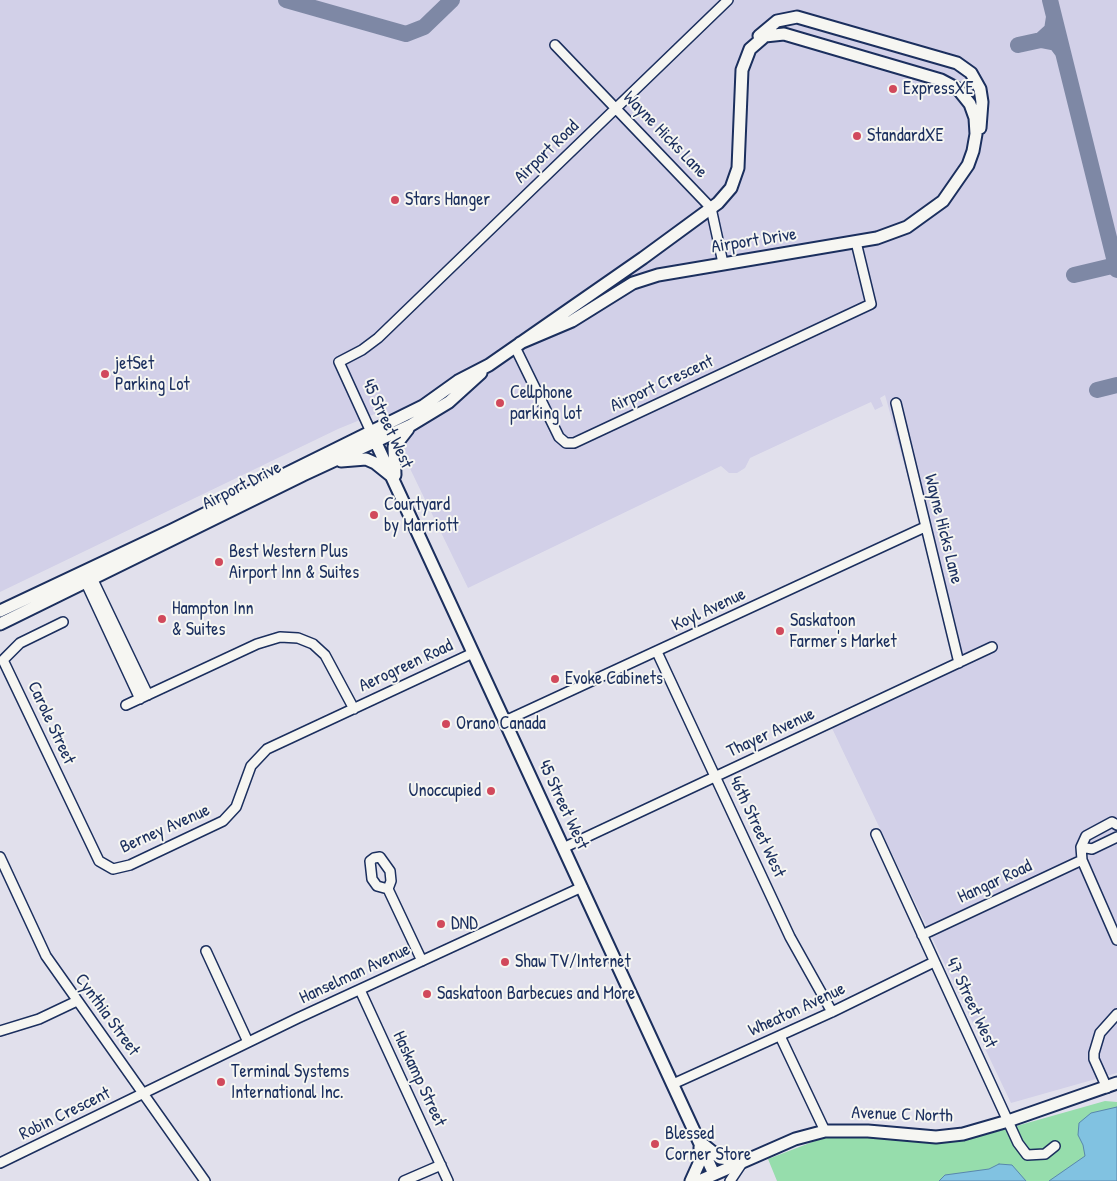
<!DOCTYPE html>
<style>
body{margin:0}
canvas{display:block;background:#e1e0ec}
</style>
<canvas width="1117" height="1181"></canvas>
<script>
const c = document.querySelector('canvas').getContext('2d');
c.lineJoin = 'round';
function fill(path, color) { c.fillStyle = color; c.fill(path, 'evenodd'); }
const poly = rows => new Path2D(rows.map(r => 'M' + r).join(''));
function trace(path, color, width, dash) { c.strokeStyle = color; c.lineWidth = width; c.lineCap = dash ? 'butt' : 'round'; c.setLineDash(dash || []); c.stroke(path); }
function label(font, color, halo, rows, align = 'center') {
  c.font = font + ' "Patrick Hand",sans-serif'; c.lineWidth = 4; c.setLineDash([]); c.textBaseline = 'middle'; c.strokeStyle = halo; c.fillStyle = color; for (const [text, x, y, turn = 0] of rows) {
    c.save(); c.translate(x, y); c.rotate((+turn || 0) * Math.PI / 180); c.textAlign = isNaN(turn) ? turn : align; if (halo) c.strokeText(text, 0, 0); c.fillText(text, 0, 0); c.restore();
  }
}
fill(poly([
 [0,0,1117,0,1117,1073,1011,1103,830,724,959,662,885,395,880,398,883,406,875,410,871,402,836,418,750,458,745,468,737,473,729,473,721,466,468,588,382,411,338,429,0,592]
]), '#d2d0e8');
fill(poly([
 [1105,1101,1117,1102,1117,1181,777,1181,768,1159,828,1136,860,1135,945,1143,974,1138]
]), '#96ddac');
const water = poly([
 [1117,1107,1117,1181,1049,1181,1085,1156,1083,1145,1078,1135,1079,1123,1091,1113,1117,1107],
 [999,1164,1012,1165,1026,1181,939,1181,945,1175,989,1169,999,1164]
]);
fill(water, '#81c2e1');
trace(water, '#5887ad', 1);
trace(poly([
 [286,0,406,34,424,27,452,0],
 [1050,0,1117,270],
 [1054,17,1052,30,1041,40,1056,43,1062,51],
 [1018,45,1041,40],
 [1074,275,1116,265],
 [1097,390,1117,385]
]), '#7e88a5', 16);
const minor = poly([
 [555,45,711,208,723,263],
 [515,347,559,437,566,443,574,443,871,304,856,242],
 [896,403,959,663],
 [371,432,339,362,362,350,378,338,728,0],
 [93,580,148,695],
 [86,583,140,699],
 [63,622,20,643,3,660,99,861,113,869,130,865,223,821,236,807,251,766,267,749,473,653],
 [657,652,790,937,832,1012],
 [126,705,257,644,280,637,298,638,313,644,325,655,354,709],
 [505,721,925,527],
 [876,834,1018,1143,1027,1155,1045,1154,1055,1146],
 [1081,847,1092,849,1117,837],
 [563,848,992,647],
 [0,857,46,956,205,1181],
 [1082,860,1117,940],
 [388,889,377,886,372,879,370,861,374,858,380,857,390,871,391,881,388,889,422,961],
 [922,935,1082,860,1081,847,1086,836,1112,822,1117,825],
 [206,951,248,1042],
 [360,990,448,1181],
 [0,1031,39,1019,77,1001],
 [780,1036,825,1131],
 [673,1084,832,1012,934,962],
 [1107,1088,1094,1059,1094,1053,1100,1033,1117,1014],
 [0,1163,298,1018,582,887],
 [404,1181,441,1165],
 [730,1181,742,1163]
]);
const major = poly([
 [759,36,777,21,797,17,957,63,971,73,980,89,982,102,980,128],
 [371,432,714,1174],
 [341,461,366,459,375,463,390,475],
 [395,475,394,447,408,429],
 [0,611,172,530,423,406,458,381,489,365,643,258,718,203,731,188,738,168,742,70,750,49,765,36,784,34,941,80,958,89,970,104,975,118,976,134,973,151,968,165,943,201,907,227,877,238,658,275,633,283,572,321,520,343],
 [0,624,303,475,411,425,449,402,481,373],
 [704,1145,720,1158,741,1160],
 [691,1181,700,1161,700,1147],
 [699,1181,795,1139,825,1131,868,1131,936,1137,963,1134,1008,1121,1117,1083]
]);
trace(minor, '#1b2f5e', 12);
trace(major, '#1b2f5e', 15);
trace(minor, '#f6f6f2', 9);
trace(major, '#f6f6f2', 11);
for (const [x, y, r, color] of [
 [893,89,5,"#d1495b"],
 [857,136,5,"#d1495b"],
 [395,200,5,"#d1495b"],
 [105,374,5,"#d1495b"],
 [500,403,5,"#d1495b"],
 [374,515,5,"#d1495b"],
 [219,562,5,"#d1495b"],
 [162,619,5,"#d1495b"],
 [780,631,5,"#d1495b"],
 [555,679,5,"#d1495b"],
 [446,724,5,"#d1495b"],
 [491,791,5,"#d1495b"],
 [441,924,5,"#d1495b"],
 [505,962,5,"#d1495b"],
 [427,994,5,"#d1495b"],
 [221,1082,5,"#d1495b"],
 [655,1144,5,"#d1495b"]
]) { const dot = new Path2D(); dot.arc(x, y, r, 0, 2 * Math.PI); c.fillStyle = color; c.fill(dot); trace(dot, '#f6f6f2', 2); }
label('18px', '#1b2f5e', '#f6f6f2', [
 ["ExpressXE",903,89],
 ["StandardXE",867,136],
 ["Stars Hanger",405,200],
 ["jetSet",115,364],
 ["Parking Lot",115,385],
 ["Cellphone",510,393],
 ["parking lot",510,414],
 ["Courtyard",384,505],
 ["by Marriott",384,526],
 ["Best Western Plus",229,552],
 ["Airport Inn & Suites",229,573],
 ["Hampton Inn",172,609],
 ["& Suites",172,630],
 ["Saskatoon",790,621],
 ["Farmer's Market",790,642],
 ["Evoke Cabinets",565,679],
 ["Orano Canada",456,724],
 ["Unoccupied",481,791,"right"],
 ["DND",451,924],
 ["Shaw TV/Internet",515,962],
 ["Saskatoon Barbecues and More",437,994],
 ["Terminal Systems",231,1072],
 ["International Inc.",231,1093],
 ["Blessed",665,1134],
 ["Corner Store",665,1155]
], 'left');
label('18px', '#1b2f5e', '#f6f6f2', [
 ["Wayne Hicks Lane",665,135,46],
 ["Airport Road",547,152,-44],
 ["Airport Drive",754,241,-9],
 ["Airport Crescent",662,384,-25],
 ["45 Street West",387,424,65],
 ["Airport Drive",242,486,-27],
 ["Wayne Hicks Lane",943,529,76],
 ["Koyl Avenue",709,610,-25],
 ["Aerogreen Road",406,666,-25],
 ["Carole Street",51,723,65],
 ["Thayer Avenue",771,733,-25],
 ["45 Street West",563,805,65],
 ["46th Street West",757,827,65],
 ["Berney Avenue",165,829,-24],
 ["Hangar Road",995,882,-25],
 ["Hanselman Avenue",355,974,-25],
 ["47 Street West",971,1003,65],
 ["Wheaton Avenue",797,1010,-25],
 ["Cynthia Street",107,1015,54],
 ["Haskamp Street",419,1079,65],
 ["Robin Crescent",65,1114,-26],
 ["Avenue C North",902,1115,2]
]);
</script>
